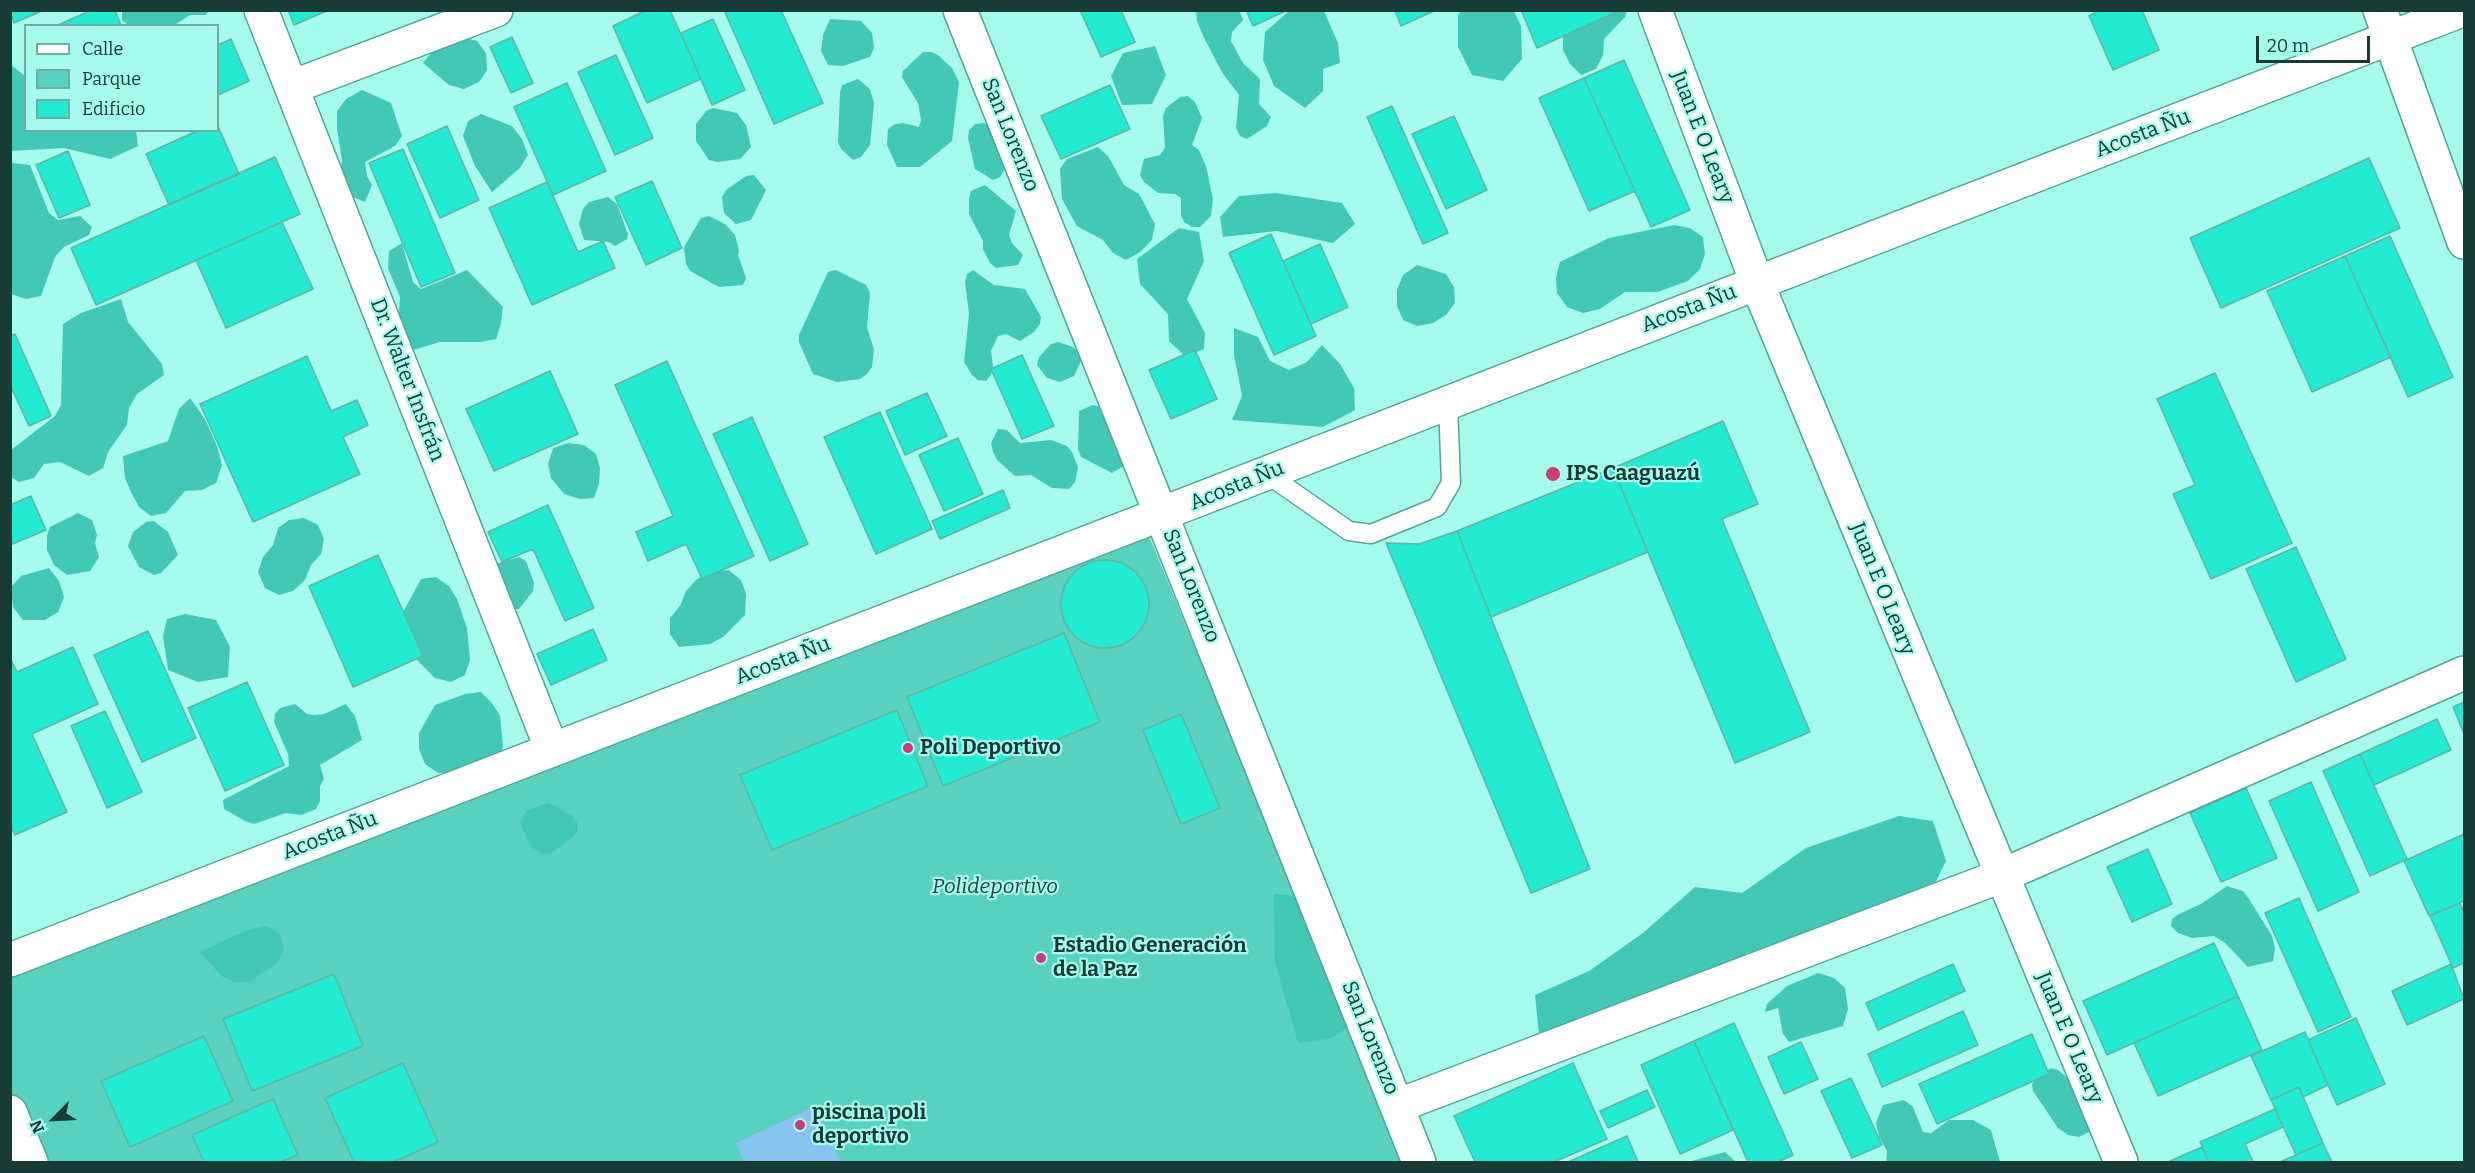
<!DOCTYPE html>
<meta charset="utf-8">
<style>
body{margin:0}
#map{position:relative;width:2475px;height:1173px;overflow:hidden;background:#a6fbec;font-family:Bitter,serif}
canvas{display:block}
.frame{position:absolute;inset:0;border:12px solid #183b36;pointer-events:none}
.legend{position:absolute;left:24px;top:24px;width:195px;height:108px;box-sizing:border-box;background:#a6fbec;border:2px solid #6daea3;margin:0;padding:8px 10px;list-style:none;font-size:18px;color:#183b36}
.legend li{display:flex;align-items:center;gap:12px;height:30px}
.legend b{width:30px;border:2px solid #6daea3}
.north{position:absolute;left:24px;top:1089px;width:60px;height:60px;-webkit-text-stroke:4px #a6fbec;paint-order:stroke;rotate:246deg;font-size:16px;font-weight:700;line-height:24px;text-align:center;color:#183b36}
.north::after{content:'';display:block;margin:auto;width:21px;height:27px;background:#183b36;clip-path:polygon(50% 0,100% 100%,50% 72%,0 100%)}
.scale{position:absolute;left:2256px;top:36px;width:114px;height:27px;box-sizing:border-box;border:3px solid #183b36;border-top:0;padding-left:8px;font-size:18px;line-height:21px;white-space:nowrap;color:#183b36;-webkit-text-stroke:4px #a6fbec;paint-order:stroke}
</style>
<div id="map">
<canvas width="2475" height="1173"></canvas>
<div class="frame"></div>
<ul class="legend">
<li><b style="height:8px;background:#fff"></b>Calle</li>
<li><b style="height:16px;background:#59d1bf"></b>Parque</li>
<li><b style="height:16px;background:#23ead2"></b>Edificio</li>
</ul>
<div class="north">N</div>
<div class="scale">20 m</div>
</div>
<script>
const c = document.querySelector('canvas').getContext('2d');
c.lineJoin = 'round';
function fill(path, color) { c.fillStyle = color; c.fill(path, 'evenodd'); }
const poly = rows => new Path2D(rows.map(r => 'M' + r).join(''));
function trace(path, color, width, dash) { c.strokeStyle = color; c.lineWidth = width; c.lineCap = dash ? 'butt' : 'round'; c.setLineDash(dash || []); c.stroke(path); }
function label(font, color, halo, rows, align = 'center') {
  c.font = font + ' Bitter,serif'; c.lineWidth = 4.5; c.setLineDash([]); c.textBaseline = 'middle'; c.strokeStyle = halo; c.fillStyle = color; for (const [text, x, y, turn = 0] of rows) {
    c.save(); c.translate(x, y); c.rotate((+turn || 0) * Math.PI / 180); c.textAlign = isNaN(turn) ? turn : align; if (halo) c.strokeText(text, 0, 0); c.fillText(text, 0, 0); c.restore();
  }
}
fill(poly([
 [1149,536,1406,1162,31,1162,11,1112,11,961]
]), '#59d1bf');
fill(poly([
 [1462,10,1514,11,1521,26,1522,59,1503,81,1472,75,1458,47,1458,15],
 [122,11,122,10,209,11,206,15,190,15,173,26,128,25,122,20],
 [1196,11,1240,12,1243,20,1232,32,1231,41,1243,63,1260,79,1259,104,1271,117,1267,126,1247,139,1240,136,1236,128,1239,95,1223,74,1204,38,1197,21],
 [1289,11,1324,11,1338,43,1340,63,1323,69,1323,91,1305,108,1274,86,1263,60,1265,32],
 [1584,11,1627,11,1625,17,1604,39,1603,55,1596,69,1581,75,1570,64,1563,50,1563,34],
 [830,19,861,21,872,33,874,48,870,57,843,66,828,65,821,51,823,35],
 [462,37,477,41,486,53,487,70,479,82,464,89,449,85,423,63,434,49],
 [1155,46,1166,75,1152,104,1122,105,1111,76,1123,53],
 [923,52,932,52,939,56,952,68,959,82,952,141,920,167,897,167,887,145,888,129,895,124,903,123,919,127,921,120,918,103,902,77,903,71],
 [10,64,25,76,26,130,136,131,138,146,110,159,64,148,11,151],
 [858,79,870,89,874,103,870,145,861,157,853,160,841,149,838,142,840,93,842,85],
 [362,90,391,103,402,136,395,146,365,162,367,176,372,185,365,202,350,196,339,186,342,160,337,129,337,111,346,99],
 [1188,96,1195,102,1202,118,1192,145,1199,150,1206,166,1213,199,1211,216,1200,227,1192,227,1184,222,1181,215,1181,198,1175,194,1158,193,1144,182,1140,175,1144,159,1160,155,1165,148,1163,116,1166,108,1180,97],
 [713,108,737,113,746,125,751,147,740,159,717,162,709,160,696,141,696,124,706,111],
 [481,114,512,126,522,139,528,155,520,168,492,192,475,166,463,136,468,121],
 [983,123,990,125,1008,164,1000,177,993,180,975,169,968,138,969,130,975,124],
 [1098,147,1108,156,1124,185,1139,194,1155,224,1152,240,1140,252,1126,260,1113,253,1103,240,1077,226,1062,199,1060,169,1067,159],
 [13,163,30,165,49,213,58,220,80,216,92,227,89,235,64,247,55,257,41,296,26,299,11,294,10,164],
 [754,175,766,190,751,220,736,224,724,213,722,197,726,190,746,176],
 [985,185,1016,211,1009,235,1012,243,1023,255,1018,265,996,268,990,263,983,249,983,241,969,214,969,199,971,191],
 [1276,193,1342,203,1355,224,1333,243,1277,231,1223,237,1220,217,1239,196],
 [608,197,617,204,628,234,627,239,615,246,609,242,584,240,579,224,583,209,589,202],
 [709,216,725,224,735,235,739,251,738,255,746,278,743,285,719,287,690,271,686,264,684,247,701,218],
 [1674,225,1690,228,1703,237,1705,254,1700,269,1688,281,1658,292,1625,292,1600,309,1583,313,1567,307,1557,293,1556,278,1560,262,1609,238],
 [1179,228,1199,232,1204,261,1187,299,1205,333,1204,349,1186,357,1169,341,1168,314,1140,284,1137,259],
 [402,243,413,282,421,289,467,270,503,307,501,323,496,339,480,342,440,342,413,350,391,328,399,313,400,297,388,268,389,251],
 [1417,265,1446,274,1454,287,1455,303,1446,315,1433,323,1417,326,1403,320,1397,306,1397,290,1403,275],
 [836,270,866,285,870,293,867,327,874,350,872,367,867,374,860,379,837,382,813,374,799,342,799,335,828,272],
 [973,270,994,285,1025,289,1041,317,1040,324,1034,332,1020,341,1006,334,998,336,991,351,993,366,991,375,986,381,978,380,972,375,964,362,969,314,965,282,967,274],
 [121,299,128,322,162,364,164,375,137,394,129,408,127,425,108,452,103,468,89,476,60,462,44,464,34,478,19,482,11,477,11,450,55,416,61,405,63,324,81,313],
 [1234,328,1258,337,1270,361,1289,370,1307,362,1322,345,1340,364,1354,388,1355,410,1323,427,1232,420,1242,396,1234,355],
 [1058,342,1073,347,1079,353,1081,361,1074,376,1060,382,1047,378,1037,365,1039,357,1051,344],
 [190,398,205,419,217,446,222,465,216,483,202,490,185,491,166,513,151,516,139,507,131,492,125,478,123,456,168,441,179,409],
 [1093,405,1109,410,1132,461,1112,473,1081,457,1078,449,1079,411],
 [998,429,1007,430,1020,443,1051,440,1067,446,1072,452,1078,467,1075,482,1069,489,1052,488,1031,475,1015,476,997,460,993,452,991,443],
 [568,443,584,445,596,454,600,468,599,484,594,498,580,499,564,494,551,478,548,464,553,448],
 [78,513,92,520,97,535,95,543,99,557,90,571,67,575,54,565,47,550,47,535,50,527],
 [304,518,318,525,324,539,321,554,311,565,305,580,293,591,279,595,265,588,258,572,263,557,273,545,278,528,289,520],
 [154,521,168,532,178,555,161,573,154,575,139,567,128,546,133,532,146,522],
 [519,557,526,561,534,583,533,591,519,609,512,610,496,564],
 [49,568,59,581,64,597,58,612,45,620,23,620,13,607,11,587,21,576],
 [729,570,741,580,746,594,745,615,723,637,710,644,679,647,670,634,670,618,680,606,686,591,697,579,713,572],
 [436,577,449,586,457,599,467,628,470,660,465,675,451,682,435,678,413,656,402,614,421,579],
 [185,614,216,620,230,647,228,677,198,682,168,670,163,636,167,619],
 [481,692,492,703,500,716,503,747,498,762,468,773,438,773,425,764,419,749,419,733,435,705,465,694],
 [295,704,307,714,315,715,324,714,346,704,355,716,362,740,320,765,324,779,320,786,320,801,316,809,301,815,286,813,254,824,245,821,224,809,223,800,289,766,288,754,274,722,275,714,280,708],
 [549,803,572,816,577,822,577,831,572,838,551,853,543,854,531,847,520,823,527,810],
 [1899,816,1933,821,1946,861,1929,895,1772,949,1747,953,1730,966,1677,991,1644,994,1608,1023,1539,1034,1535,995,1589,971,1643,933,1695,887,1742,893,1806,848],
 [2227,886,2243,891,2249,899,2272,936,2275,948,2273,961,2248,967,2225,943,2214,936,2192,938,2178,933,2171,926,2172,919,2179,914,2201,904],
 [1274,894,1297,896,1350,1027,1328,1039,1298,1043,1275,962],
 [266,926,280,934,284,949,277,963,251,981,236,983,221,976,200,952,250,929],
 [1818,973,1834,978,1845,988,1848,1009,1843,1026,1789,1042,1783,1034,1778,1008,1765,1012,1767,1004,1787,986],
 [2051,1068,2058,1070,2082,1090,2091,1131,2079,1137,2068,1135,2058,1128,2033,1091,2032,1084,2039,1075],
 [1904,1100,1913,1107,1923,1132,1931,1133,1949,1120,1973,1120,1991,1130,2000,1162,1886,1162,1887,1151,1879,1137,1876,1123,1883,1105],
 [1725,1152,1736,1162,1688,1162]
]), '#43c8b6');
fill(poly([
 [816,1106,841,1162,744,1162,736,1143]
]), '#88c2ef');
const building = poly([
 [10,10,44,10,14,23,10,10],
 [92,10,115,10,121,26,56,26,92,10],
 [288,10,329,10,294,25,288,10],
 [646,10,670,10,701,79,647,103,613,26,646,10],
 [724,10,781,10,823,103,774,124,724,10],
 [1080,10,1121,10,1135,42,1101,57,1080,10],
 [1246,10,1288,10,1253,26,1246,10],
 [1395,10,1436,10,1401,26,1395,10],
 [1521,10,1621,10,1537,48,1521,10],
 [2100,10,2142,10,2159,50,2113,70,2089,16,2100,10],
 [713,19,745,90,712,105,681,33,713,19],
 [512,37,533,83,511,93,490,47,512,37],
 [231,39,249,81,218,95,218,45,231,39],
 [616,55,653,138,615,155,578,72,616,55],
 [1624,60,1690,210,1651,227,1584,78,1624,60],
 [1584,78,1635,191,1589,211,1539,98,1584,78],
 [567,83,606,171,553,195,514,107,567,83],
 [1110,85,1130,129,1061,159,1041,116,1110,85],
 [1392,106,1448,233,1423,244,1367,117,1392,106],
 [1454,116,1487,190,1446,209,1412,134,1454,116],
 [218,126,239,174,169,205,146,154,199,130,218,130,218,126],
 [447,126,479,200,440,218,407,144,447,126],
 [403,149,455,273,421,287,369,163,403,149],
 [68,151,90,205,59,218,36,165,68,151],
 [275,157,300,214,96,305,71,248,275,157],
 [2369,158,2400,228,2221,308,2190,238,2369,158],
 [652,181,682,248,646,265,615,197,652,181],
 [547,182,578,252,603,241,615,268,532,305,489,208,547,182],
 [282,222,313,289,226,328,196,260,282,222],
 [1271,234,1316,336,1274,355,1229,253,1271,234],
 [2390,236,2453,377,2408,397,2345,256,2390,236],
 [1320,244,1348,307,1311,324,1283,261,1320,244],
 [2345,256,2391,357,2312,392,2267,291,2345,256],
 [15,334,51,416,29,426,10,385,10,336,15,334],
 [1195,350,1217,399,1171,419,1149,370,1195,350],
 [1022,355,1054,426,1022,439,991,369,1022,355],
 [307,356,331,411,357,400,368,425,343,437,360,474,253,522,200,404,307,356],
 [667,361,754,556,702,579,686,544,648,561,636,532,673,516,615,385,667,361],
 [550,371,578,434,494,471,466,409,550,371],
 [2215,373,2292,543,2211,579,2173,494,2195,485,2157,399,2215,373],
 [927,393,947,436,905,455,886,411,927,393],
 [880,412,932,529,876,554,824,437,880,412],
 [752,417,808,544,770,561,713,434,752,417],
 [1723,421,1758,504,1722,519,1810,732,1735,763,1613,468,1723,421],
 [958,438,983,494,944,511,919,455,958,438],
 [1613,468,1648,552,1491,617,1457,531,1613,468],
 [1003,490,1010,508,940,539,932,521,1003,490],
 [31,496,46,530,10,545,10,505,31,496],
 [548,505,594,608,565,621,533,549,502,562,488,532,548,505],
 [1457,531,1590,869,1531,893,1386,543,1419,544,1457,531],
 [2296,547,2346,659,2296,682,2246,569,2296,547],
 [378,555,423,656,353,687,309,586,378,555],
 '1061 604a44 44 0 1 1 88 0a44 44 0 1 1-88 0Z',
 [593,629,607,660,551,685,537,654,593,629],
 [148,631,196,738,142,762,94,655,148,631],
 [1064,633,1100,722,943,786,907,697,1064,633],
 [73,647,98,704,32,734,67,812,15,835,10,825,10,658,17,672,73,647],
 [247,682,284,765,225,791,188,708,247,682],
 [2464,702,2464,734,2453,707,2464,702],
 [897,710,928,786,772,850,740,775,897,710],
 [105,711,142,792,107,808,71,726,105,711],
 [1181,714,1220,808,1181,824,1143,730,1181,714],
 [2437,719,2451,750,2374,785,2360,754,2437,719],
 [2360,754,2407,859,2370,876,2323,771,2360,754],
 [2311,782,2359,892,2318,911,2269,801,2311,782],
 [2246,788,2277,858,2221,882,2190,813,2246,788],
 [2464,834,2464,901,2429,916,2404,861,2464,834],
 [2148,849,2172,904,2132,922,2107,867,2148,849],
 [2299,898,2351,1017,2318,1032,2265,913,2299,898],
 [2460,903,2464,913,2464,963,2453,968,2430,916,2460,903],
 [2214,943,2238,996,2107,1055,2083,1001,2214,943],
 [1953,964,1965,991,1878,1030,1866,1003,1953,964],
 [2451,964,2464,999,2407,1025,2392,991,2451,964],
 [334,974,363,1046,252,1091,223,1019,334,974],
 [2238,996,2262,1050,2158,1096,2134,1043,2238,996],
 [1963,1011,1978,1045,1882,1087,1868,1054,1963,1011],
 [2356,1018,2385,1084,2337,1105,2308,1040,2356,1018],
 [1734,1023,1793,1155,1778,1162,1748,1162,1694,1041,1734,1023],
 [2305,1032,2328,1085,2303,1097,2299,1087,2271,1100,2251,1056,2305,1032],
 [2032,1034,2049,1074,1937,1124,1919,1084,2032,1034],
 [204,1036,233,1101,130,1147,101,1081,204,1036],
 [1694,1041,1733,1130,1680,1154,1641,1065,1694,1041],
 [1801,1042,1818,1079,1784,1094,1768,1057,1801,1042],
 [403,1063,438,1142,393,1162,354,1162,325,1098,403,1063],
 [1573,1063,1607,1139,1554,1162,1475,1162,1454,1116,1573,1063],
 [1851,1078,1882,1145,1852,1158,1821,1091,1851,1078],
 [2299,1087,2323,1143,2296,1155,2271,1100,2299,1087],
 [1647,1090,1655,1107,1608,1128,1600,1111,1647,1090],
 [273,1099,298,1155,281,1162,204,1162,192,1135,273,1099],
 [2275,1109,2283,1127,2245,1144,2253,1162,2209,1162,2200,1142,2275,1109],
 [1627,1136,1638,1162,1568,1162,1627,1136],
 [2323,1143,2332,1162,2280,1162,2296,1155,2323,1143],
 [2202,1147,2209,1162,2168,1162,2202,1147]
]);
fill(building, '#23ead2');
trace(building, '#61b5a7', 1.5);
const service = poly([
 [1267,474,1349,531,1371,534,1437,507,1451,483,1448,403]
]);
const minor = poly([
 [261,10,552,750],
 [960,10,1419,1162],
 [1655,10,1757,283,2121,1162],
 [2380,10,2464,242],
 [292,87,496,10],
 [10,960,2462,10],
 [1397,1106,2001,876,2464,673],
 [10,1112,31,1162]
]);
trace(service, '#51a698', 21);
trace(minor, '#51a698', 36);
trace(service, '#fff', 18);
trace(minor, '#fff', 33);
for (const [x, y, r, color] of [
 [1553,474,8,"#ca3e72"],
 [908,748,6,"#ca3e72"],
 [1041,958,6,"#ca3e72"],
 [800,1125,6,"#ca3e72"]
]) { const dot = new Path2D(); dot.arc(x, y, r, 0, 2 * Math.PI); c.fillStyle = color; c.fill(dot); trace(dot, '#a6fbec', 2); }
label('21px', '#183b36', '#a6fbec', [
 ["Acosta Ñu",2143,134,-21],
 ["San Lorenzo",1010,135,68],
 ["Juan E O Leary",1702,137,69],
 ["Acosta Ñu",1689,309,-21],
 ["Dr. Walter Insfrán",407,380,69],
 ["Acosta Ñu",1237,486,-22],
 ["San Lorenzo",1191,586,68],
 ["Juan E O Leary",1882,589,68],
 ["Acosta Ñu",783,661,-21],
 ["Acosta Ñu",330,836,-21],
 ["San Lorenzo",1370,1038,68],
 ["Juan E O Leary",2069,1038,67]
]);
label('bold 21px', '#183b36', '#a6fbec', [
 ["IPS Caaguazú",1566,474],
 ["Poli Deportivo",920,748],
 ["Estadio Generación",1053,946],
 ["de la Paz",1053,970],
 ["piscina poli",812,1113],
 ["deportivo",812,1137]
], 'left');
label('italic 21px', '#27433e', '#a6fbec', [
 ["Polideportivo",995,887]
]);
</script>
